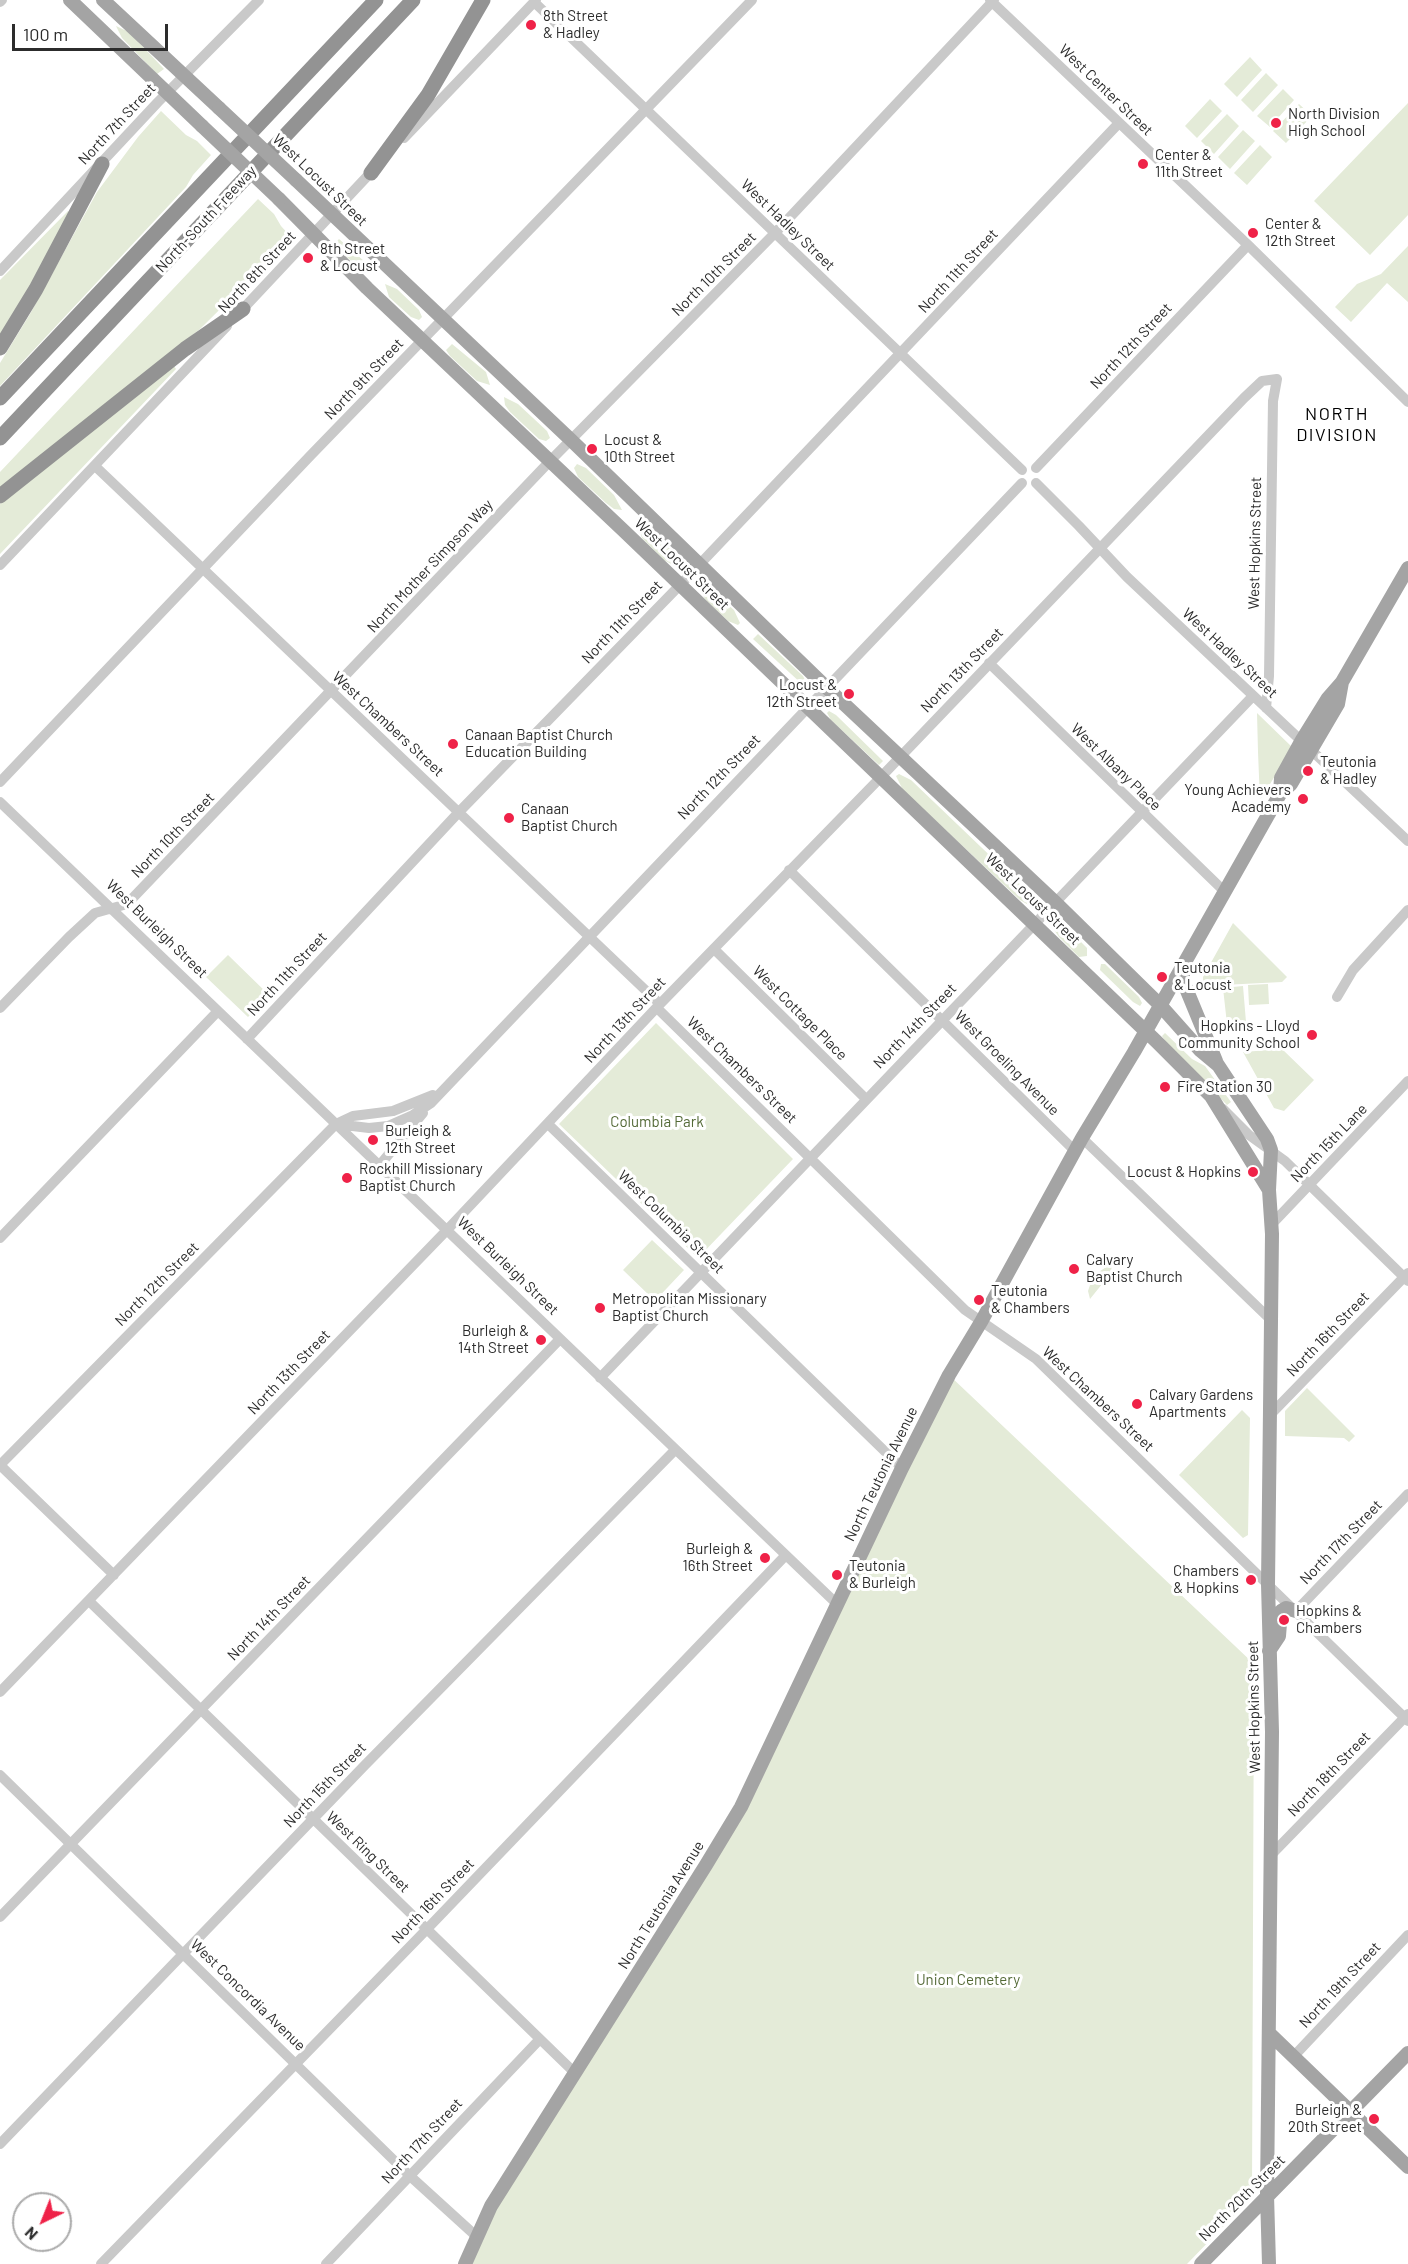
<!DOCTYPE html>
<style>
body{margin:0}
#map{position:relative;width:1408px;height:2264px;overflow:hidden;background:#fff;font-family:Barlow,sans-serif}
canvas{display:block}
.north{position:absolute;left:12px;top:2192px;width:60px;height:60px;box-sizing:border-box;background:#fff;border:2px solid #ababab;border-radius:50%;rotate:223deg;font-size:16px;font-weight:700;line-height:24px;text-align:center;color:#2c2c2c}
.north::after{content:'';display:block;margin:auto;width:21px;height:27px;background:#ef2248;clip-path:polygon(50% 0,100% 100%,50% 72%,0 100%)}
.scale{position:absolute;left:12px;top:24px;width:156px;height:27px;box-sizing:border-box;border:3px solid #2c2c2c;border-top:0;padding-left:8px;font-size:18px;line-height:21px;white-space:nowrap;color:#2c2c2c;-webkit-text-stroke:4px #fff;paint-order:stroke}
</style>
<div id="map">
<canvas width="1408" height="2264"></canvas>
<div class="north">N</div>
<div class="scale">100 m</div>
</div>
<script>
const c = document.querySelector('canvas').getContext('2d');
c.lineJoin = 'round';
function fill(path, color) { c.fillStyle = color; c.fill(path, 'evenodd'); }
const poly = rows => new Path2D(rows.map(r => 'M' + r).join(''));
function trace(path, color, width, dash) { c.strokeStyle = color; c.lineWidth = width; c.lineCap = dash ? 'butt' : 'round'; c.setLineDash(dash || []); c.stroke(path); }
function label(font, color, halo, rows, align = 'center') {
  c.font = font + ' Barlow,sans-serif'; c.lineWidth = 6; c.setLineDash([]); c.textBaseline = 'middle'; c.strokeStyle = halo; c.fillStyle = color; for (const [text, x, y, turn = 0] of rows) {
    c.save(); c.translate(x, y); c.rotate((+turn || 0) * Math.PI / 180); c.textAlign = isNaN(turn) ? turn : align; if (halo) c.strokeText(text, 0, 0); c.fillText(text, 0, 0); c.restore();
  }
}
fill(poly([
 [116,26,129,32,164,69,157,74,122,38],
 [1250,57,1262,70,1237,97,1224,84],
 [1266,73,1278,85,1253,112,1241,100],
 [1283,89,1294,100,1270,127,1257,116],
 [1210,99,1222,111,1197,138,1185,126],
 [1408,103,1408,215,1370,255,1314,201],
 [1299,104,1312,116,1286,143,1273,131],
 [161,111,186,135,197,141,211,155,193,175,186,187,0,386,0,363,30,314,97,192,138,137],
 [1227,114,1239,126,1214,154,1201,141],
 [1243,130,1255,141,1230,169,1218,157],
 [1260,145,1272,157,1247,185,1234,173],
 [258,199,274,214,281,226,292,238,200,329,0,489,0,472],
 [68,211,70,213,0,339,0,280],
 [339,239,364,261,369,270,368,271,357,266,333,245],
 [1408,246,1408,302,1387,283,1351,322,1335,307,1357,284,1381,274],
 [385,284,397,289,419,310,422,317,419,320,411,317,389,297],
 [452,344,486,372,490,385,477,381,450,356,446,350],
 [174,366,176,369,0,554,0,504],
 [504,397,518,404,547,431,550,438,546,441,539,439,510,412,505,405],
 [577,464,586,468,614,495,622,510,614,509,606,503,578,477,574,468],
 [639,529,656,536,670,549,677,561,673,565,664,560,642,538],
 [704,587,712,591,734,610,740,623,738,625,728,621,705,599,701,591],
 [758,634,803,676,806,682,803,685,753,639],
 [829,711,836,715,883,761,879,765,831,720,827,713],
 [1257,713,1292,747,1260,801,1258,752],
 [899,774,911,780,1028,892,1035,903,1032,907,1020,900,903,790,896,776],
 [1056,923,1068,929,1087,948,1087,956,1079,957,1059,937,1052,927],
 [1233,923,1287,977,1282,982,1203,986,1203,977],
 [228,955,269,995,248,1017,206,977],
 [1101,964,1105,964,1139,997,1142,1003,1140,1006,1133,1002,1100,970],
 [1268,984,1269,1004,1249,1005,1248,985],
 [1243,986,1246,1022,1227,1024,1223,988],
 [656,1023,793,1159,698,1258,559,1124],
 [1165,1033,1192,1059,1205,1066,1231,1102,1227,1105,1166,1042,1162,1036],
 [1282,1049,1314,1080,1284,1111,1274,1108,1243,1052],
 [652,1240,684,1270,652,1304,648,1301,651,1297,623,1270],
 [1112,1263,1111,1273,1090,1299,1088,1291,1093,1276],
 [949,1375,1254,1664,1252,2192,1248,2197,1248,2201,1187,2264,465,2264,476,2236,706,1865],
 [1307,1388,1355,1436,1349,1442,1344,1438,1285,1436,1285,1411],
 [1242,1410,1250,1418,1248,1535,1243,1538,1179,1475]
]), '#e4ebd8');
trace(poly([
 [990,0,1248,245,1408,402],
 [0,2,2,0],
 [534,2,1022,470],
 [404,138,536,0],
 [0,271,158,102,259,0],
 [240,312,375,168],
 [95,466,660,1004],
 [1036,468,1248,245],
 [1036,483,1079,526,1127,577,1408,841],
 [0,565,227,326],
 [989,663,1224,891],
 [0,782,311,455,752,0],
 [0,802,837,1604],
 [789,870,1075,1151],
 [714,949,866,1099],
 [1337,997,1353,970,1408,910],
 [0,1008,69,937,95,913,127,904,550,461,775,233,994,0],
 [657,1008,965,1310,1036,1359,1408,1721],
 [247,1039,459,812,680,585,1119,123],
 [1223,1109,1249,1135,1285,1161,1408,1281],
 [336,1124,369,1128,388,1126,413,1115,431,1103,1022,483],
 [548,1124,902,1468],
 [1082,1138,1271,1320],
 [379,1166,423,1113],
 [1271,1225,1408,1081],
 [0,1238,218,1011],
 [600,1378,1253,696],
 [1270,1415,1408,1273],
 [0,1465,336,1124,353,1116,393,1111,433,1095],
 [0,1465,114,1575],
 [89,1601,576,2074],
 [1296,1611,1408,1494],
 [0,1692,447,1230,660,1004,881,777,1244,398,1262,381,1277,379,1273,401,1269,676,1266,708],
 [0,1775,410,2176,476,2236],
 [1272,1854,1408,1714],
 [0,1917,560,1339],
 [1294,2056,1408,1935],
 [0,2144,365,1765,675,1450],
 [101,2264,427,1929,785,1556],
 [326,2264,540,2039]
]), '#c9c9c9', 10);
trace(poly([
 [70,0,202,126],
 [103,0,219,108],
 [296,180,571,440,826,687,1055,902,1160,1005,1200,1050,1218,1065,1267,1139,1271,1150,1269,1190,1272,1234,1268,1584,1272,1732,1267,2195,1269,2264],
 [279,199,367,288,624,531,1157,1042,1211,1096,1269,1190],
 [1280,794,1281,778,1302,740,1328,698,1342,682,1408,568],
 [1183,967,1183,981,1216,1061],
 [1269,1651,1279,1636,1281,1611,1286,1608,1296,1611],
 [1269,2033,1408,2167],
 [465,2264,491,2206,706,1865,741,1807,902,1468,949,1375,981,1322,1082,1138,1134,1052,1280,794,1291,784,1338,704,1342,682],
 [1201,2264,1408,2053]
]), '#a4a4a4', 14);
trace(poly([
 [371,173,428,95,483,0],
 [0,348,36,289,102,164],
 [0,398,376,0],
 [0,438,413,0],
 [0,496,185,349,243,309]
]), '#939393', 15);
trace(poly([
 [219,108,296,180],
 [202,126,279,199]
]), '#a4a4a4', 14);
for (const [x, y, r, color] of [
 [531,25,6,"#ef2248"],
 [1276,123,6,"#ef2248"],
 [1143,164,6,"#ef2248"],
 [1253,233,6,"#ef2248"],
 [308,258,6,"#ef2248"],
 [592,449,6,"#ef2248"],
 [849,694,6,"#ef2248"],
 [453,744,6,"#ef2248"],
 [1308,771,6,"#ef2248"],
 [1303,799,6,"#ef2248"],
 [509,818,6,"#ef2248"],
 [1162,977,6,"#ef2248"],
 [1312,1035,6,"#ef2248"],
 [1165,1087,6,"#ef2248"],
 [373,1140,6,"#ef2248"],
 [1253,1172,6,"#ef2248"],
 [347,1178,6,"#ef2248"],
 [1074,1269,6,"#ef2248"],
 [979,1300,6,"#ef2248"],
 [600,1308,6,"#ef2248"],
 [541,1340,6,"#ef2248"],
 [1137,1404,6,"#ef2248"],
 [765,1558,6,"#ef2248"],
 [837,1575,6,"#ef2248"],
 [1251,1580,6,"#ef2248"],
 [1284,1620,6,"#ef2248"],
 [1374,2119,6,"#ef2248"]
]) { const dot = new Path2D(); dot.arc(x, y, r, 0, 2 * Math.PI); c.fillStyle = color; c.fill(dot); trace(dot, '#fff', 2); }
label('15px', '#2c2c2c', '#fff', [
 ["8th Street",543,16],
 ["& Hadley",543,33],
 ["North Division",1288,114],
 ["High School",1288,131],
 ["Center &",1155,155],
 ["11th Street",1155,172],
 ["Center &",1265,224],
 ["12th Street",1265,241],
 ["8th Street",320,249],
 ["& Locust",320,266],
 ["Locust &",604,440],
 ["10th Street",604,457],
 ["Locust &",837,685,"right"],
 ["12th Street",837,702,"right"],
 ["Canaan Baptist Church",465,735],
 ["Education Building",465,752],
 ["Teutonia",1320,762],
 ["& Hadley",1320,779],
 ["Young Achievers",1291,790,"right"],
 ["Academy",1291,807,"right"],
 ["Canaan",521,809],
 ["Baptist Church",521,826],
 ["Teutonia",1174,968],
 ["& Locust",1174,985],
 ["Hopkins - Lloyd",1300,1026,"right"],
 ["Community School",1300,1043,"right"],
 ["Fire Station 30",1177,1087],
 ["Burleigh &",385,1131],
 ["12th Street",385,1148],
 ["Rockhill Missionary",359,1169],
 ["Baptist Church",359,1186],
 ["Locust & Hopkins",1241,1172,"right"],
 ["Calvary",1086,1260],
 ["Baptist Church",1086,1277],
 ["Teutonia",991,1291],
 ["& Chambers",991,1308],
 ["Metropolitan Missionary",612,1299],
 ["Baptist Church",612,1316],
 ["Burleigh &",529,1331,"right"],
 ["14th Street",529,1348,"right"],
 ["Calvary Gardens",1149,1395],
 ["Apartments",1149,1412],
 ["Burleigh &",753,1549,"right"],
 ["16th Street",753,1566,"right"],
 ["Teutonia",849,1566],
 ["& Burleigh",849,1583],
 ["Chambers",1239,1571,"right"],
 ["& Hopkins",1239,1588,"right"],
 ["Hopkins &",1296,1611],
 ["Chambers",1296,1628],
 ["Burleigh &",1362,2110,"right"],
 ["20th Street",1362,2127,"right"]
], 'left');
label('15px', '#2c2c2c', '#fff', [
 ["West Center Street",1106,90,44],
 ["North 7th Street",117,124,-47],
 ["West Locust Street",320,180,44],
 ["North-South Freeway",206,219,-47],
 ["West Hadley Street",788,225,44],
 ["North 11th Street",958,271,-47],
 ["North 8th Street",257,272,-47],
 ["North 10th Street",714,274,-45],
 ["North 12th Street",1131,346,-47],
 ["North 9th Street",364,379,-46],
 ["West Hopkins Street",1255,543,-89],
 ["West Locust Street",682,564,44],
 ["North Mother Simpson Way",430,566,-47],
 ["North 11th Street",622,622,-46],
 ["West Hadley Street",1230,653,43],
 ["North 13th Street",962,670,-46],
 ["West Chambers Street",388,724,43],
 ["West Albany Place",1116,767,44],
 ["North 12th Street",719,777,-46],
 ["North 10th Street",173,835,-46],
 ["West Locust Street",1033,899,44],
 ["West Burleigh Street",157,929,44],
 ["North 11th Street",287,974,-47],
 ["West Cottage Place",800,1013,45],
 ["North 13th Street",625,1020,-47],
 ["North 14th Street",915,1026,-46],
 ["West Groeling Avenue",1007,1063,45],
 ["West Chambers Street",742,1070,44],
 ["North 15th Lane",1329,1143,-46],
 ["West Columbia Street",671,1222,44],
 ["West Burleigh Street",508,1266,44],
 ["North 12th Street",157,1284,-45],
 ["North 16th Street",1328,1334,-46],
 ["North 13th Street",289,1372,-46],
 ["West Chambers Street",1098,1399,43],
 ["North Teutonia Avenue",881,1474,-64],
 ["North 17th Street",1341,1542,-46],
 ["North 14th Street",269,1618,-46],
 ["West Hopkins Street",1254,1707,-91],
 ["North 18th Street",1329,1774,-46],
 ["North 15th Street",325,1785,-46],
 ["West Ring Street",368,1852,44],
 ["North 16th Street",433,1901,-46],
 ["North Teutonia Avenue",661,1905,-58],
 ["North 19th Street",1340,1985,-47],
 ["West Concordia Avenue",248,1995,44],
 ["North 17th Street",422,2141,-47],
 ["North 20th Street",1242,2198,-45]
]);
label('15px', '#546a37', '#fff', [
 ["Columbia Park",657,1122],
 ["Union Cemetery",968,1980]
]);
c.letterSpacing = '1.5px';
label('18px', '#000', '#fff', [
 ["NORTH",1337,414],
 ["DIVISION",1337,435]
]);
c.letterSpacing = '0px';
</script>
